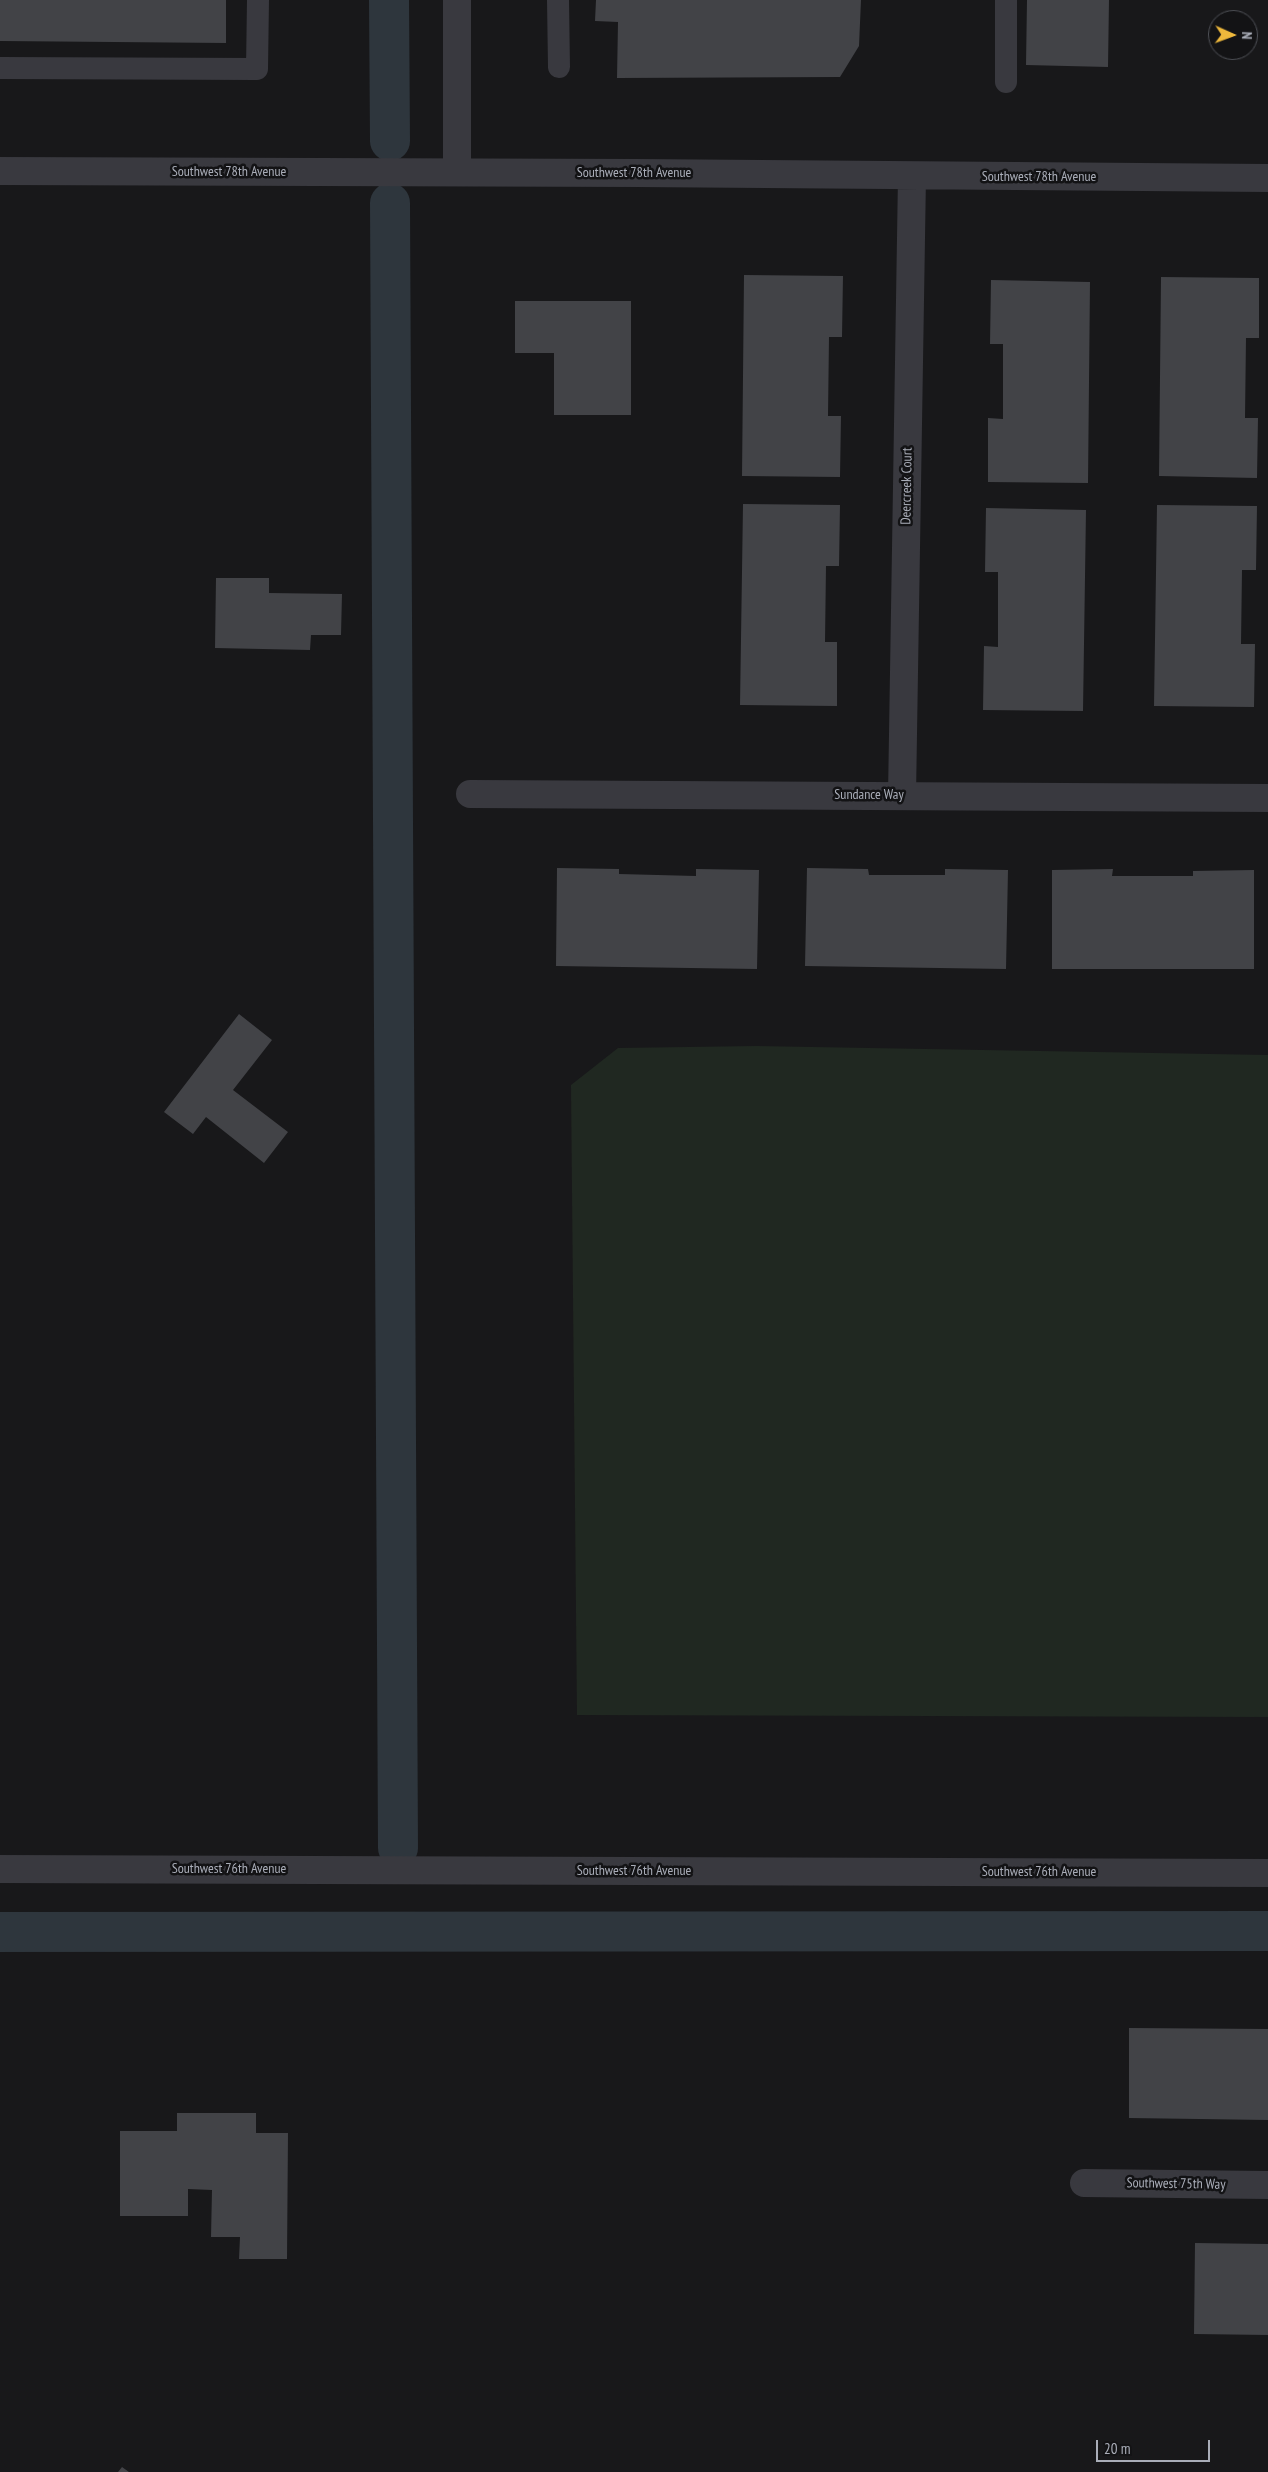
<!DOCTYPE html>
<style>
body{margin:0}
#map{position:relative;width:1268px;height:2472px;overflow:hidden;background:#18181a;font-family:"PT Sans Narrow",sans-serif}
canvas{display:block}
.north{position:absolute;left:1208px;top:10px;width:50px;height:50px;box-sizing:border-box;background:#131315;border:1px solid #4f5157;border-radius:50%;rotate:92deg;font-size:14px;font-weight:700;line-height:20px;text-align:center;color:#aaaeb9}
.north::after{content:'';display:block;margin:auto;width:18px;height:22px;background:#eeb83c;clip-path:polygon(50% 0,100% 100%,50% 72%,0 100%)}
.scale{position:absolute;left:1096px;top:2440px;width:114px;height:22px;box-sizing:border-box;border:2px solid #aaaeb9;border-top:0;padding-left:6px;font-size:15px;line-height:18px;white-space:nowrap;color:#aaaeb9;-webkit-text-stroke:4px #131315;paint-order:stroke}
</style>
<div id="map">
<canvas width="1268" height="2472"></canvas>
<div class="north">N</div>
<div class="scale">20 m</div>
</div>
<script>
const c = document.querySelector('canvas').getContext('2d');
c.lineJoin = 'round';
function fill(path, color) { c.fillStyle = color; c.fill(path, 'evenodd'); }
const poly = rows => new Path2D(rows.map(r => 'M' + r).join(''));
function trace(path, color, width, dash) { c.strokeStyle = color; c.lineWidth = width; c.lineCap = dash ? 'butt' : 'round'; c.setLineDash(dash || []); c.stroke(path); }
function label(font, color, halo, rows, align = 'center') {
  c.font = font + ' "PT Sans Narrow",sans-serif'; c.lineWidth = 5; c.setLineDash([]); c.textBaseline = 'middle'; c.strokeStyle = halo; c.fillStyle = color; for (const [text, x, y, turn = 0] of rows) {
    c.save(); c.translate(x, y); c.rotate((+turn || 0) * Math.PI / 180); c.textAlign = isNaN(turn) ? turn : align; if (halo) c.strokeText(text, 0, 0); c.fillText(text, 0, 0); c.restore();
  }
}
fill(poly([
 [756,1046,1268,1055,1268,1717,577,1715,571,1085,618,1048]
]), '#202821');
trace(poly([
 [389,0,390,141],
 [390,203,398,1848],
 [0,1932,1268,1931]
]), '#2e363d', 40);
fill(poly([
 [0,0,226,0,226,43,0,41],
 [596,0,861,0,859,46,840,77,617,78,618,22,595,21],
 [1027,0,1109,0,1108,67,1026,65],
 [744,275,843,276,842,337,829,337,828,416,841,416,840,477,742,476],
 [1161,277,1259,278,1259,338,1246,338,1245,418,1258,418,1257,478,1159,476],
 [991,280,1090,282,1088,483,988,482,988,418,1003,419,1003,344,990,344],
 [515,301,631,301,631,415,554,415,554,353,515,353],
 [743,504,840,505,839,566,826,566,825,642,837,642,837,706,740,705],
 [1157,505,1257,506,1256,570,1242,570,1241,644,1255,644,1254,707,1154,706],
 [986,508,1086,510,1083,711,983,710,984,646,998,647,998,572,985,572],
 [216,578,269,578,269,593,342,594,341,635,311,635,310,650,215,648],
 [557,868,619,869,619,874,696,876,696,869,759,870,757,969,556,966],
 [807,868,868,869,869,875,945,875,945,869,1008,870,1006,969,805,966],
 [1113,869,1112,876,1193,876,1193,871,1254,870,1254,969,1052,969,1052,870],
 [239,1014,272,1040,233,1090,288,1132,264,1163,206,1117,193,1134,164,1112],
 [1129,2028,1268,2029,1268,2120,1129,2118],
 [177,2113,256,2113,256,2133,288,2133,287,2259,239,2259,240,2237,211,2237,212,2190,188,2189,188,2216,120,2216,120,2131,177,2131],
 [1195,2243,1268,2244,1268,2335,1194,2334],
 [122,2467,129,2472,118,2472]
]), '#424347');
trace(poly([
 [558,0,559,67],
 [0,68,257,69,258,0],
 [1006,82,1006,0]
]), '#39393f', 22);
trace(poly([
 [0,171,637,173,1268,178],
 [457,172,457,0],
 [470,794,1268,798],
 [902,796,912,176],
 [1084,2183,1268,2185]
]), '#39393f', 28);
trace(poly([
 [0,1869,1268,1873]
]), '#39393f', 28);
label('14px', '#aaaeb9', '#131315', [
 ["Southwest 78th Avenue",229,172],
 ["Southwest 78th Avenue",634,173],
 ["Southwest 78th Avenue",1039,177],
 ["Deercreek Court",907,486,-89],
 ["Sundance Way",869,795],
 ["Southwest 76th Avenue",229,1869],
 ["Southwest 76th Avenue",634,1871],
 ["Southwest 76th Avenue",1039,1872],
 ["Southwest 75th Way",1176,2184,1]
]);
</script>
